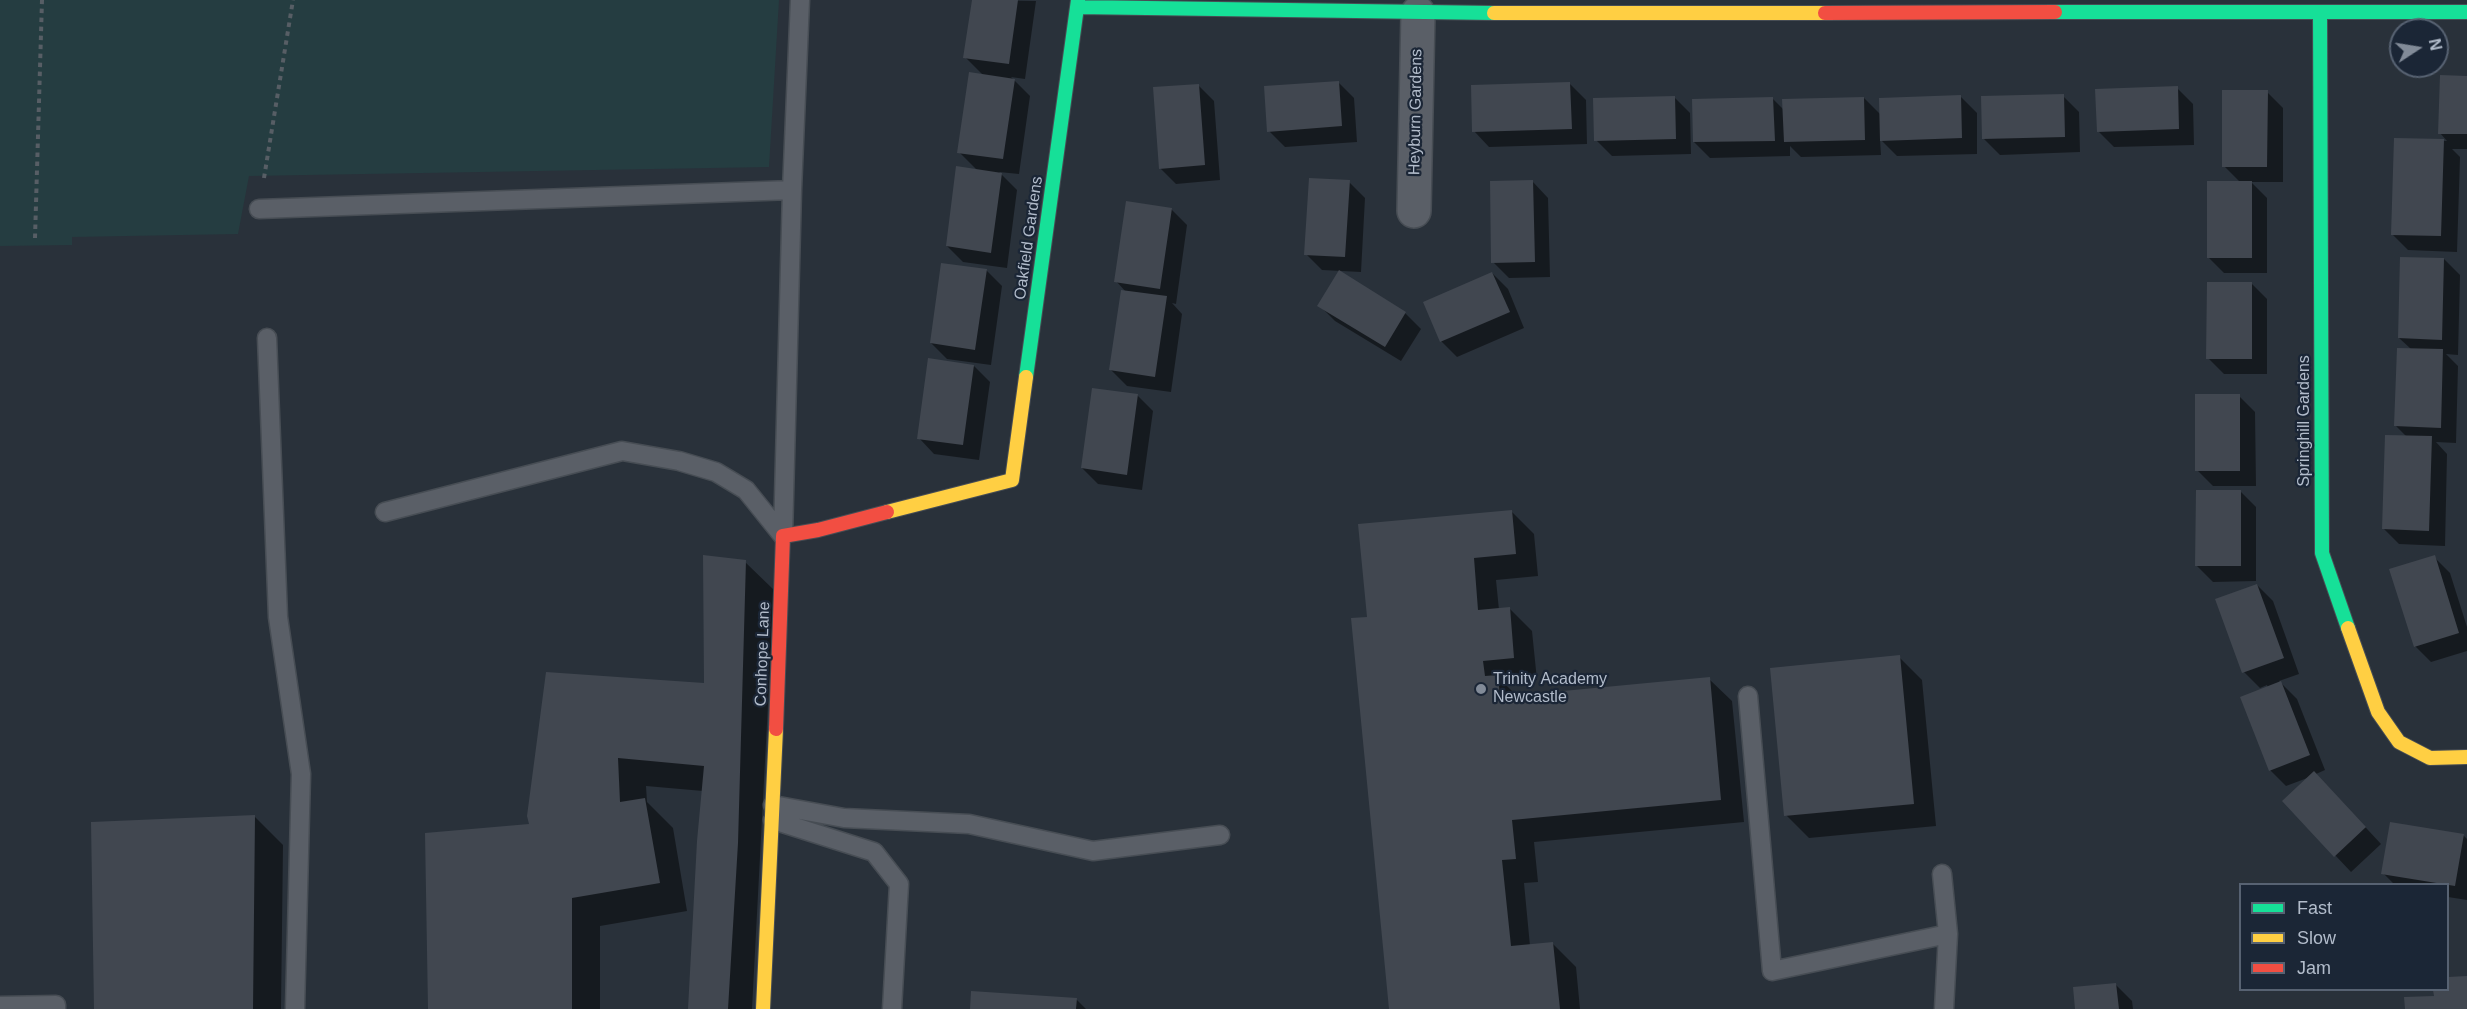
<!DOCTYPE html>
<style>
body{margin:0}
#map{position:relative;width:2467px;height:1009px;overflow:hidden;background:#29313a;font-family:Helvetica,sans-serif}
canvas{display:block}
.legend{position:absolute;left:2239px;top:883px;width:210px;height:108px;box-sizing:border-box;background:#1b2636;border:2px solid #576272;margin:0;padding:8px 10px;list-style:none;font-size:18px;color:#b2bccb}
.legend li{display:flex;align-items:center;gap:12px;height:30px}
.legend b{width:30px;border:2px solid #576272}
.north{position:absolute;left:2389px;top:18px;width:60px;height:60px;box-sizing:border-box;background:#1b2636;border:2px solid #576272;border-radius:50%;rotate:78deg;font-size:16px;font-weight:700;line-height:24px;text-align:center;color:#b2bccb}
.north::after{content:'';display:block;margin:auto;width:21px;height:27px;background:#828b98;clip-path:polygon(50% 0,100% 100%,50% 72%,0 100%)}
</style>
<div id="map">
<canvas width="2467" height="1009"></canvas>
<ul class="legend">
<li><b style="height:8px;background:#16e098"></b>Fast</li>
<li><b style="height:8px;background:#ffcf43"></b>Slow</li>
<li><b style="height:8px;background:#f24e42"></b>Jam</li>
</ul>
<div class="north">N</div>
</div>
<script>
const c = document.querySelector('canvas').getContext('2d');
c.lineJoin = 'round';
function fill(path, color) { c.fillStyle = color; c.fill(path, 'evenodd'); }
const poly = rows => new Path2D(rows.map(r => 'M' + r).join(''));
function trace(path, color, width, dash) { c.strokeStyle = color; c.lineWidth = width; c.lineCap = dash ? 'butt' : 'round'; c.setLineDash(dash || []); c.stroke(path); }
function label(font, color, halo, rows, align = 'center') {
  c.font = font + ' Helvetica,sans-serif'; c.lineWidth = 4.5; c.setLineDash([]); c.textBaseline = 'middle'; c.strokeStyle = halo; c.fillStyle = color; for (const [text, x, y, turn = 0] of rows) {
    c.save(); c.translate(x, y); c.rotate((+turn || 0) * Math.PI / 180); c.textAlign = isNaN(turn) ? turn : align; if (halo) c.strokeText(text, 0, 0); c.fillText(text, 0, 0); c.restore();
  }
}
fill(poly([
 [0,0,779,0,769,167,249,176,238,234,72,237,72,245,0,246]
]), '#253d41');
fill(poly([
 [973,0,1036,1,1025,79,1011,77,1030,96,1019,174,999,172,1017,190,1007,268,963,262,947,246,977,170,959,152,984,76,965,57],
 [2467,77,2467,149,2452,149,2460,157,2457,252,2408,250,2392,234,2395,139,2447,141,2440,133],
 [1338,82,1354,98,1357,142,1285,147,1269,131],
 [1570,84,1586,100,1587,144,1489,147,1474,131],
 [1198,85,1214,101,1220,180,1176,184,1160,168],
 [2177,88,2193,104,2194,145,2114,147,2098,131],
 [2267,92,2283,108,2283,182,2251,182,2267,198,2267,273,2224,273,2208,257,2240,182,2224,166],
 [2063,96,2079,112,2080,152,2000,155,1984,139],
 [1674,97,1690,113,1691,154,1612,156,1596,140],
 [1961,97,1977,113,1977,154,1897,156,1880,139,1881,155,1801,157,1790,146,1790,156,1710,158,1694,142,1773,99,1784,110,1864,98,1881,115],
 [1349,182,1365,198,1361,272,1322,270,1306,254],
 [1533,182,1548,198,1550,277,1509,278,1493,262],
 [1171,209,1187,225,1176,304,1172,303,1182,314,1171,392,1127,386,1111,370,1126,292,1116,281],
 [2444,259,2460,275,2458,355,2446,354,2458,366,2456,443,2436,442,2447,454,2445,546,2399,544,2383,528,2407,437,2396,426,2411,349,2399,338],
 [986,270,1002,286,991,365,947,359,931,343],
 [1492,273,1508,289,1524,328,1457,357,1441,341],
 [2251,283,2267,299,2267,374,2224,374,2208,358],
 [1319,305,1405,313,1421,329,1401,361,1335,321],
 [974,366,990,382,979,460,934,454,919,438],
 [1137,395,1153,411,1142,490,1098,484,1082,468],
 [2239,396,2255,412,2256,486,2213,486,2197,470],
 [2240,491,2256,507,2256,581,2213,582,2197,566],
 [1511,511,1534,534,1538,576,1496,580,1499,610,1509,608,1532,631,1537,680,1504,683,1518,697,1709,679,1732,701,1744,822,1534,842,1538,882,1524,883,1530,946,1553,944,1576,967,1580,1009,1391,1009,1369,618],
 [2434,557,2450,573,2467,627,2467,651,2431,662,2415,646],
 [745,562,774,590,752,1009,690,1009,703,791,646,786,647,802,673,828,687,911,600,926,600,1009,429,1009,531,826,706,684],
 [2257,585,2273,601,2299,674,2279,681,2297,699,2325,770,2316,774,2381,844,2351,872,2284,801,2310,777,2286,786,2270,770,2268,688,2267,685,2260,688,2244,672],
 [1899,657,1922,680,1936,826,1809,838,1786,815],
 [254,816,283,845,281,1009,96,1009],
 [2463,835,2467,839,2467,900,2448,897,2448,884,2394,884,2383,873],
 [2116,985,2132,1001,2133,1009,2076,1009],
 [1076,999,1086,1009,972,1009]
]), '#0007');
fill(poly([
 [972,0,1018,0,1009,64,963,58],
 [969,72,1015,79,1003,159,957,153],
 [2440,75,2467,76,2467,134,2438,134],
 [1339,81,1342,126,1267,132,1264,86],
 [1570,82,1572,129,1472,132,1471,85],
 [1199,84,1205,165,1159,169,1153,87],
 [2178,86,2179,129,2097,132,2095,89],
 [2222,90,2268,90,2267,167,2222,167],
 [2064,94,2065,137,1982,139,1981,96],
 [1961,95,1962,138,1880,141,1879,98],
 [1675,96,1676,139,1594,141,1593,98],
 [1773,97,1775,141,1693,142,1692,99],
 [1864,97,1865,140,1784,142,1782,99],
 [2394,138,2444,139,2441,236,2391,235],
 [956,166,1002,173,991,253,946,246],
 [1309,178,1350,180,1345,257,1304,255],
 [1533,180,1535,262,1491,263,1490,181],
 [2207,181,2252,181,2252,258,2207,258],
 [1126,201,1172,208,1160,289,1114,282],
 [2400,257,2444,258,2442,340,2398,338],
 [941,263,987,269,975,350,930,343],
 [1339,270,1406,312,1385,347,1317,306],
 [1492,272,1510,312,1440,342,1423,302],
 [2207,282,2252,282,2252,359,2206,359],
 [1121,290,1167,296,1155,377,1109,370],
 [2397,348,2443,349,2441,428,2394,426],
 [928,358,974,365,963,445,917,439],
 [1092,388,1138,394,1127,475,1081,468],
 [2195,394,2240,394,2240,471,2195,471],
 [2385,435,2432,436,2429,531,2382,529],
 [2196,490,2241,490,2241,566,2195,566],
 [1512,510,1516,554,1474,558,1478,610,1510,607,1514,658,1483,661,1485,676,1498,675,1500,697,1710,677,1721,800,1512,820,1516,859,1502,860,1511,946,1553,942,1560,1009,1389,1009,1351,618,1367,617,1358,524],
 [703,555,746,560,738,843,728,1009,688,1009,697,841,704,766,618,758,620,802,645,798,660,883,572,898,572,1009,428,1009,425,833,529,824,527,816,546,672,704,683],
 [2435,555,2459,633,2414,647,2389,569],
 [2257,584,2284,658,2242,673,2215,599],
 [1900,655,1914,804,1784,816,1770,668],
 [2281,681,2310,755,2269,771,2240,697],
 [2314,771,2366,827,2334,857,2282,801],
 [255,815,253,1009,94,1009,91,822],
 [2390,822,2464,834,2455,886,2381,874],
 [2467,976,2467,1009,2405,1009,2404,997,2434,996,2433,990,2448,990,2448,977],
 [2116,983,2119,1009,2075,1009,2073,987],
 [971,991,1077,998,1076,1009,970,1009]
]), '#414750');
const lane = poly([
 [259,209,792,190],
 [267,338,278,617,301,774,295,1009],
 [385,512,622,451,679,461,716,472,746,490,783,536],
 [783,536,792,190,800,0],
 [1748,696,1772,971,1948,934],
 [773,805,844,818,969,824,1093,851,1220,835],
 [773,820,874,852,899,884,892,1009],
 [1942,874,1948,934,1944,1009],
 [0,1006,56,1005,56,1009]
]);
const street = poly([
 [1414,211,1418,13]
]);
const fast = poly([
 [1077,7,1494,13],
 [2055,12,2467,12],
 [2320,12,2322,553,2348,628],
 [1026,377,1078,0]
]);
const slow = poly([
 [1494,13,1825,13],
 [887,512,1012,480,1026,377],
 [2348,628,2378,712,2399,742,2430,758,2467,757],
 [763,1009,776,729]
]);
const jam = poly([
 [1825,13,2055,12],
 [776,729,783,536,818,530,887,512]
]);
trace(lane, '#474d54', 21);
trace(street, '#474d54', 36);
trace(fast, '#474d54', 16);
trace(slow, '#474d54', 16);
trace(jam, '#474d54', 16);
trace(poly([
 [264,178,293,0],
 [35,238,42,0]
]), '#575e65', 4, [4.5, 4.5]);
trace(lane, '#5a5f67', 18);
trace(street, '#5a5f67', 33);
trace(fast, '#16e098', 14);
trace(slow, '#ffcf43', 14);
trace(jam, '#f24e42', 14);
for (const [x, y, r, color] of [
 [1481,689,6,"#828b98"]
]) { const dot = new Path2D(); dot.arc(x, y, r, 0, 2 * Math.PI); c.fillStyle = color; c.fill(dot); trace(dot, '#1b2636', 2); }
label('16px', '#b2bccb', '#1b2636', [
 ["Heyburn Gardens",1416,112,-89],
 ["Oakfield Gardens",1029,238,-82],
 ["Springhill Gardens",2305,421,-90],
 ["Conhope Lane",763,654,-88]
]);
label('16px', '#b2bccb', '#1b2636', [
 ["Trinity Academy",1493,680],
 ["Newcastle",1493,698]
], 'left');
</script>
